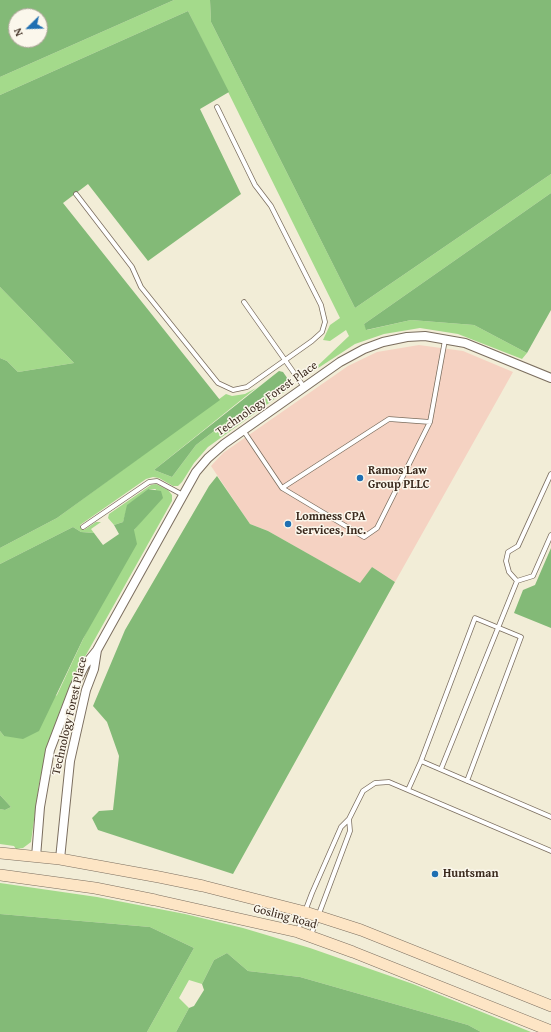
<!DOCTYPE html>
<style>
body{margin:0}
#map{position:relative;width:551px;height:1032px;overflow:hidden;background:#f2edd7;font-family:"Gentium Book Plus",serif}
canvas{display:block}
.north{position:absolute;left:8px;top:8px;width:40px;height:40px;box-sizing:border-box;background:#fbf7ec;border:1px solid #aea59a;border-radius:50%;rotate:247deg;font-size:11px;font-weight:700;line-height:16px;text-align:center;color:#3b2a1e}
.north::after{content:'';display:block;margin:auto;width:14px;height:18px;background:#1f6fb2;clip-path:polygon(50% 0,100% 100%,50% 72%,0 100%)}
</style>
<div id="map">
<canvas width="551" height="1032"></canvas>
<div class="north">N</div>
</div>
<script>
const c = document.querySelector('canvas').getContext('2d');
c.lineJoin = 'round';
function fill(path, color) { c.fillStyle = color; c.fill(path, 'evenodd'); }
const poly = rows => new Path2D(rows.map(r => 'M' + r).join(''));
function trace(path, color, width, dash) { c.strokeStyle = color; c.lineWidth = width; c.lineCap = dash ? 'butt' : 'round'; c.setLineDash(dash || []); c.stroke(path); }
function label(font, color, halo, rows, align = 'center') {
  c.font = font + ' "Gentium Book Plus",serif'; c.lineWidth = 3; c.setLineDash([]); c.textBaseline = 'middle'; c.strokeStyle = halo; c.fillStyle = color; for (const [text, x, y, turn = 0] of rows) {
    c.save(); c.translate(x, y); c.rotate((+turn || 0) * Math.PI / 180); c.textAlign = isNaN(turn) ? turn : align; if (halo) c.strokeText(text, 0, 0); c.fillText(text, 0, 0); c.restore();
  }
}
fill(poly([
 [419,345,463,351,513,372,395,582,372,567,361,584,268,531,250,524,211,466,223,453,348,366,377,352]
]), '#f5d2c2');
fill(poly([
 [174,0,210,0,211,22,355,308,551,174,551,193,364,324,367,330,411,320,474,325,527,353,522,359,458,334,420,328,384,334,355,344,309,374,349,336,346,330,330,341,323,340,330,325,340,318,188,11,0,95,0,77],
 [0,287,74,363,18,372,7,361,0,358],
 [256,388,154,470,172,477,196,445,222,425,267,396,290,388,208,447,194,463,182,482,178,486,173,486,159,478,153,477,146,479,80,525,84,530,96,522,101,522,91,529,94,533,81,532,73,527,0,564,0,548,57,518,226,394,232,396,245,394],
 [156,484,168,490,172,495,172,501,77,671,61,708,47,748,39,784,31,842,23,848,16,849,14,846,0,844,0,809,5,810,11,807,0,795,0,731,4,736,57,695,134,530,141,521,156,489,148,489,128,505,123,522,114,525,108,518,109,514,151,485],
 [0,883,97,897,185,914,243,928,310,948,413,984,531,1032,481,1032,468,1025,300,977,248,971,227,953,214,960,202,984,189,980,179,998,189,1008,176,1032,147,1032,194,948,150,927,0,914]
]), '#a4da8b');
fill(poly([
 [0,0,174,0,0,77],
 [16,16,40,16,40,40,16,40],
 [210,0,551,0,551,174,355,308,211,22],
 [188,11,229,92,200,109,241,194,148,261,88,184,63,203,220,400,57,518,0,548,0,358,7,361,18,372,74,363,0,287,0,95],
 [551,193,551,310,527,353,474,325,411,320,366,330,364,324],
 [279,371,283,372,290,382,290,388,267,396,222,425,196,445,172,477,154,470],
 [217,476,250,524,268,531,360,583,372,567,395,582,233,874,98,830,92,818,99,811,113,810,119,756,107,722,93,706,125,630,209,486],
 [148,489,161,491,163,498,134,530,137,544,83,639,39,731,23,739,4,736,0,731,0,564,73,527,81,532,94,533,103,545,119,534,114,525,123,522,127,505],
 [551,548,551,628,514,613,523,590,535,585],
 [0,795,11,807,5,810,0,809],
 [0,914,150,927,194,948,147,1032,0,1032],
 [227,953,248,971,300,977,468,1025,481,1032,176,1032,189,1008,194,1006,204,990,202,984,214,960]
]), '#83ba77');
const lane = poly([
 [76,194,132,267,141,287,218,383,233,390,247,387,312,341,322,332,325,322,321,305,271,206,255,185,217,107],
 [244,302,304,387],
 [243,430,282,488,364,537,377,528,430,422,445,340],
 [282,488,389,419,430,422],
 [83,527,149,482,157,481,183,495],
 [517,581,509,572,506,561,508,552,518,546,551,474],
 [517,581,533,576,551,535],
 [421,761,551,817],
 [441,769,517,581],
 [408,790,421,761,475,618,521,637,467,781],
 [298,930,312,893,341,827,349,819,363,791,375,783,389,782,551,851],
 [311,935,350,831,349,819]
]);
const street = poly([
 [36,857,40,807,50,750,74,687,85,665,97,650,196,472,208,458,224,444,340,362,364,349,383,342,407,337,425,336,465,343,551,378],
 [60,859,70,761,86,690,94,669,97,650]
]);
const secondary = poly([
 [0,853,60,859,159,877,203,886,305,912,361,930,551,1006],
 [0,875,95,888,155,900,298,932,353,952,551,1031]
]);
trace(lane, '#7b6e5f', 5.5);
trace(street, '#7b6e5f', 10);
trace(secondary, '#7b6e5f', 12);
trace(lane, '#fff', 4);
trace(street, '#fff', 8);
trace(secondary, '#fde5c5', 11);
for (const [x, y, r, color] of [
 [360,478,4,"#1f6fb2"],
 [288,524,4,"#1f6fb2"],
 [435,874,4,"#1f6fb2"]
]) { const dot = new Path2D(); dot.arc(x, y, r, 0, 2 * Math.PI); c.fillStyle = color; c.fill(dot); trace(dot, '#fbf7ec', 1.5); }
label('12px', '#3b2a1e', '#fbf7ec', [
 ["Technology Forest Place",267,399,-35],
 ["Technology Forest Place",70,716,-77],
 ["Gosling Road",285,917,15]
]);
label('bold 12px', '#3b2a1e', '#fbf7ec', [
 ["Ramos Law",368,471],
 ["Group PLLC",368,485],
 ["Lomness CPA",296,517],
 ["Services, Inc.",296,531],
 ["Huntsman",443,874]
], 'left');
</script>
